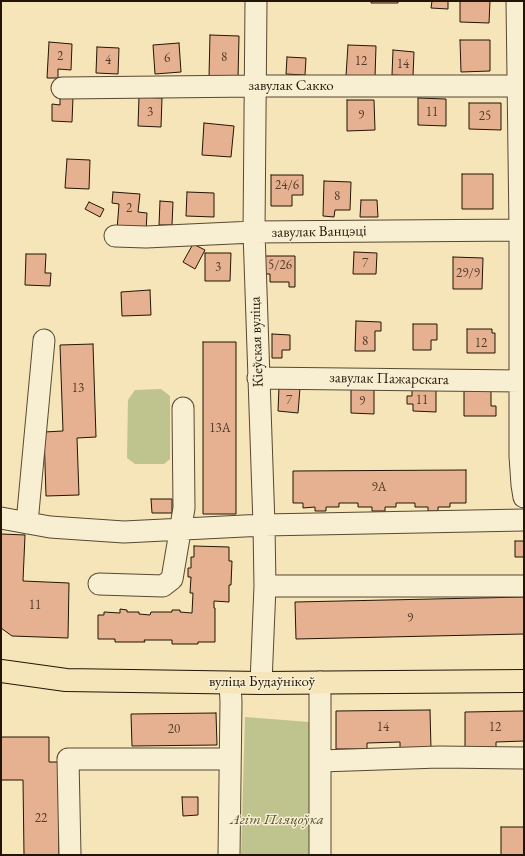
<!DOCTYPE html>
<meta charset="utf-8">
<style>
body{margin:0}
#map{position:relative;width:525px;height:856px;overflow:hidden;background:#f5e5b9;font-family:"EB Garamond",serif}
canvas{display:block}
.frame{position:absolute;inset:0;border:2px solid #221505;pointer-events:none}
</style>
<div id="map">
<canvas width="525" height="856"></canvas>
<div class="frame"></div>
</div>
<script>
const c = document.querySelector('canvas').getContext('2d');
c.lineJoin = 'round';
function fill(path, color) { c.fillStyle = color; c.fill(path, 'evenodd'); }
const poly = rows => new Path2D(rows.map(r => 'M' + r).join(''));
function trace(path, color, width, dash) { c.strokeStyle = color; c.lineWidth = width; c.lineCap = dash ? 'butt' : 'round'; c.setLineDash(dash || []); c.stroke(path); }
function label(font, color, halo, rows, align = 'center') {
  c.font = font + ' "EB Garamond",serif'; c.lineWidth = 3; c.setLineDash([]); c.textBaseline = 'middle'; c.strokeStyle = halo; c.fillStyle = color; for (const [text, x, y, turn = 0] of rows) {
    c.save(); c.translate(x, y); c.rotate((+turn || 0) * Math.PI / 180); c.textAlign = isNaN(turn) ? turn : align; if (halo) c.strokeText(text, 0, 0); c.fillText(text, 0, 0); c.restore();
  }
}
fill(poly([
 [161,389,170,396,170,459,164,464,135,464,127,458,128,400,135,390],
 [245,717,309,722,312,855,241,855]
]), '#bfc38d');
const building = poly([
 [371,1,398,1,398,3,371,3,371,1],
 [432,1,448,1,448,9,431,8,432,1],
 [460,1,490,1,489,23,460,22,460,1],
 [210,35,239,36,238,78,209,77,210,35],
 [460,40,490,40,490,71,461,72,460,40],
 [49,42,72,44,71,70,58,69,58,78,47,78,49,42],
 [179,43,181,72,155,74,153,45,179,43],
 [348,45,376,46,375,77,346,76,348,45],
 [97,47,119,48,118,74,96,73,97,47],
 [393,50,414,52,413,76,392,75,393,50],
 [287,57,306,58,305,75,286,74,287,57],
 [60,96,73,97,72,122,52,121,52,104,60,105,60,96],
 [139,97,162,98,161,127,138,126,139,97],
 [418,98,446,99,446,126,418,125,418,98],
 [347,100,374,100,375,130,347,131,347,100],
 [469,103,501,103,501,130,469,129,469,103],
 [204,123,234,126,231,157,202,155,204,123],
 [67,159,90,160,89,189,65,188,67,159],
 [462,174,493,174,493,209,462,209,462,174],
 [271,175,303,175,303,195,292,195,292,206,271,206,271,175],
 [324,181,351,182,350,210,335,210,334,217,323,216,324,181],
 [113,192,140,194,138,212,147,213,146,232,117,230,119,204,112,203,113,192],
 [187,192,214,193,214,217,186,216,187,192],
 [361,200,377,200,378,217,360,217,361,200],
 [160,201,173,202,172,225,159,225,160,201],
 [89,202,104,209,100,217,85,209,89,202],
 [193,244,205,250,195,269,183,262,193,244],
 [354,252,377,253,376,274,353,274,354,252],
 [205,253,231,253,230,281,205,281,205,253],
 [26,254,46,254,45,273,51,273,50,286,25,285,26,254],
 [265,256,295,256,295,287,289,287,289,282,270,282,270,274,265,274,265,256],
 [453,257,483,258,482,289,453,289,453,257],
 [150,290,151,315,122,316,121,292,150,290],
 [356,321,381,322,381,331,375,331,375,351,355,351,356,321],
 [413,324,437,324,437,340,431,340,431,350,413,350,413,324],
 [467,329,492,329,492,333,495,333,495,353,467,353,467,329],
 [272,334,290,335,290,350,282,350,282,358,272,358,272,334],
 [203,342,236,342,236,514,203,514,203,342],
 [93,344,96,437,77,438,79,495,46,496,44,432,63,431,60,345,93,344],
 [351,383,374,389,374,414,351,413,351,383],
 [279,387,300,388,298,413,278,411,279,387],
 [464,388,491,388,491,406,496,406,496,416,464,416,464,388],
 [412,389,436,389,436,412,413,411,413,404,407,404,407,396,412,396,412,389],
 [466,470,466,503,450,503,450,507,438,507,438,511,428,511,428,507,415,507,415,503,396,503,396,507,385,507,385,511,372,511,372,507,358,507,358,503,339,503,339,507,326,507,326,511,315,511,315,507,303,508,303,503,293,503,293,471,466,470],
 [151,499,172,499,172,513,152,513,151,499],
 [1,534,25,535,23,581,69,583,68,638,12,636,1,628,1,534],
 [515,541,524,541,524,557,515,557,515,541],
 [194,546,229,547,229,561,232,561,231,585,229,585,229,602,214,601,214,608,215,608,215,642,198,642,198,644,172,644,172,640,144,640,145,642,115,642,115,639,98,639,98,615,104,615,104,612,120,613,120,609,127,610,127,612,139,612,139,614,150,615,151,612,172,612,172,610,180,610,180,612,192,613,193,593,190,593,191,577,188,577,188,568,191,568,191,557,194,557,194,546],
 [524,597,524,634,296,639,295,602,524,597],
 [430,710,431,749,400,749,400,742,367,743,367,749,336,749,336,711,430,710],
 [524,711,524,741,496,742,496,748,465,748,465,712,524,711],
 [216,713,217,745,132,746,131,714,216,713],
 [1,737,49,737,49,762,58,762,59,855,24,855,23,780,1,780,1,737],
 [182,797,198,797,198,815,183,816,182,797],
 [501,827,524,827,524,855,501,855,501,827]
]);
fill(building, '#e5b191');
trace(building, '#221505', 1);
const minor = poly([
 [256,1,254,232,264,525,265,586,261,683],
 [517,1,520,230,520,456,522,485,524,497],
 [62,88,256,86,519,86],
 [115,236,146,237,254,232,524,230],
 [258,378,520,381],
 [1,518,50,527,124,532,264,525,524,520],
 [27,523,44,340],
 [99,584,163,586,172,579,184,508,183,408],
 [265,586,524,586],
 [320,682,320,855],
 [321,761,439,757,524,758],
 [70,855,68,759,230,759],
 [229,855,231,702,230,683]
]);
const major = poly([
 [1,671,66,680,261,683,524,681]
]);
trace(minor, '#574932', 23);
trace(major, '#221505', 24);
trace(minor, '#f8eed2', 21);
trace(major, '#f5e5b9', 22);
label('13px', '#533c28', null, [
 ["2",60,56],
 ["8",224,57],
 ["6",167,58],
 ["4",108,60],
 ["12",361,61],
 ["14",403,64],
 ["3",150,112],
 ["11",432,112],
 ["9",361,115],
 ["25",485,116],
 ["24/6",287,185],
 ["8",337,196],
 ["2",129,208],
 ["7",365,263],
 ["5/26",280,265],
 ["3",218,267],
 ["29/9",468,273],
 ["8",365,341],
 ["12",481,343],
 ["13",78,388],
 ["7",289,400],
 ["11",422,400],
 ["9",362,401],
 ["13А",220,428],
 ["9А",379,487],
 ["11",35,605],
 ["9",410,618],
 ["14",383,727],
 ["12",495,727],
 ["20",174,729],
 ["22",41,818]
]);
label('15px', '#221505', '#f8eed2', [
 ["завулак Сакко",291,86],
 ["завулак Ванцэці",319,232,-1],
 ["Кіеўская вуліца",257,342,-92],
 ["завулак Пажарскага",389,379,1],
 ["вуліца Будаўнікоў",262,682]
]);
label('italic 15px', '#595235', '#f8eed2', [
 ["Агіт Пляцоўка",277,820]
]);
</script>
